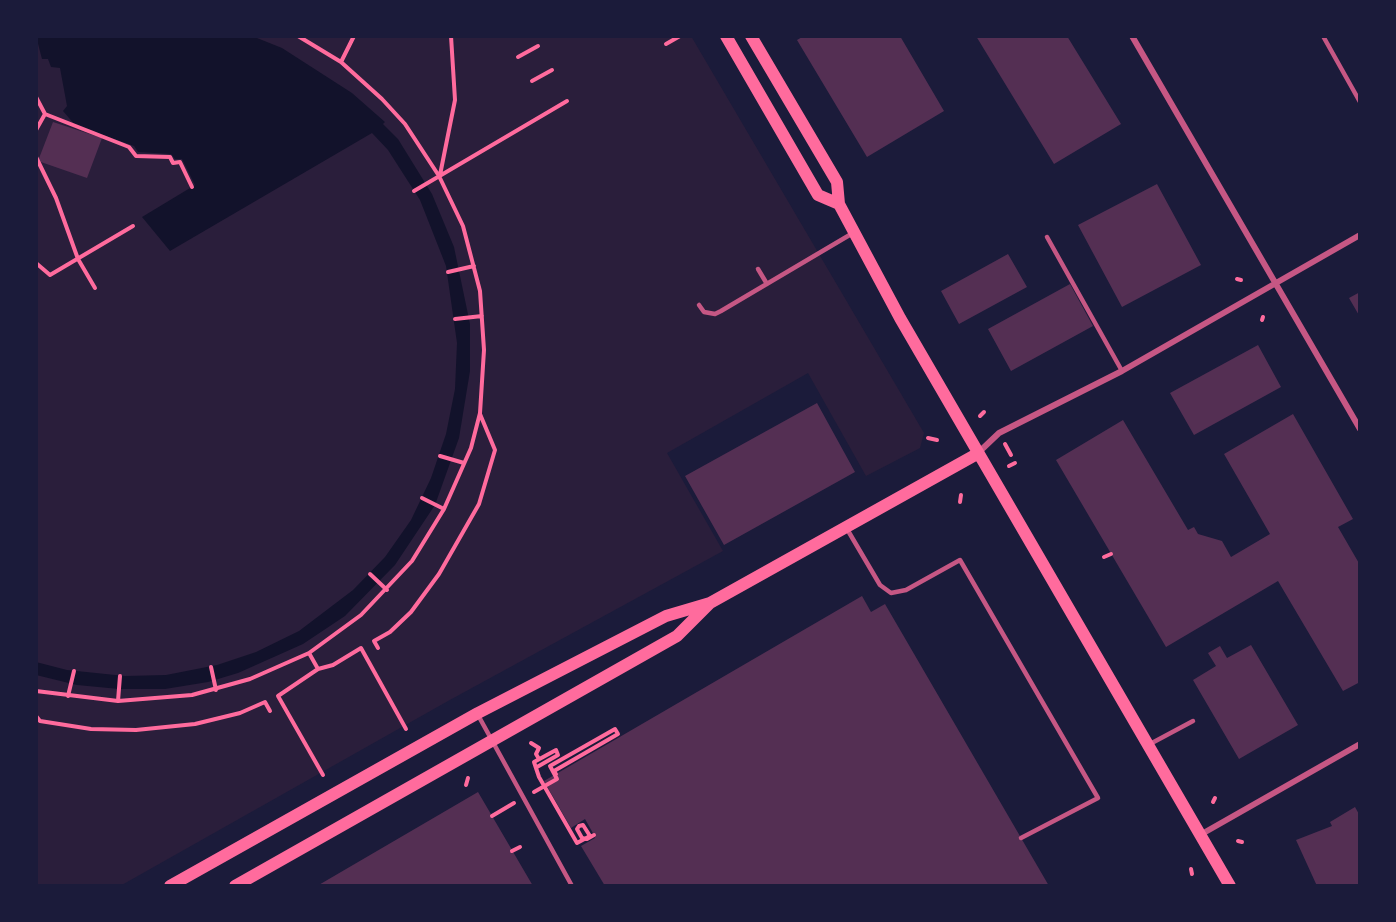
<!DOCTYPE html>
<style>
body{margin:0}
#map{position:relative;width:1396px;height:922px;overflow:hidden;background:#1b1b3a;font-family:"PT Sans Narrow",sans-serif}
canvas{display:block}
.frame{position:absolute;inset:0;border:38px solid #1b1b3a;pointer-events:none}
</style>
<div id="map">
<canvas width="1396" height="922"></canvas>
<div class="frame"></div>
</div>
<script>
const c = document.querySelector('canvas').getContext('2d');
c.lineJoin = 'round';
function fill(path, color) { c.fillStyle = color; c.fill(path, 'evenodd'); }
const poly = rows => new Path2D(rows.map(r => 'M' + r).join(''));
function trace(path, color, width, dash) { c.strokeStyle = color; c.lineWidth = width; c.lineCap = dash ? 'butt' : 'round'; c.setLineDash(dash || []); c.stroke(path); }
fill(poly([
 [36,36,691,36,924,433,920,448,866,476,808,373,667,453,723,551,448,701,120,886,36,886]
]), '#2a1e3b');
fill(poly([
 [36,36,252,36,282,48,352,93,385,122,383,124,398,139,432,194,454,247,470,324,470,371,459,438,435,505,395,565,345,616,303,644,238,673,208,682,165,689,119,689,77,685,36,675,36,662,67,670,125,676,166,675,217,665,256,652,299,631,353,590,385,557,411,520,431,478,446,434,455,389,457,343,446,266,420,200,388,150,372,133,170,251,142,217,195,185,182,159,175,159,171,154,138,152,134,146,75,125,63,111,67,106,60,68,51,67,48,59,42,59]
]), '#12122b');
fill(poly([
 [804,36,900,36,944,111,867,157,797,40],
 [976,36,1067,36,1121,124,1054,164],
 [53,122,102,138,87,178,38,161],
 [1157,184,1201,265,1122,307,1078,225],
 [1008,254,1027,287,959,324,941,291],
 [1070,284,1093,326,1011,371,988,329],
 [1360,292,1360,317,1349,298],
 [1258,345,1281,387,1194,435,1170,393],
 [817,403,855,472,724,545,685,476],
 [1293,414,1353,519,1338,527,1360,565,1360,682,1343,691,1278,581,1166,647,1056,460,1123,420,1188,530,1194,527,1198,534,1222,541,1231,557,1270,534,1224,454],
 [862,596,871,612,885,604,1049,886,605,886,581,846,595,838,594,835,585,819,571,828,544,781],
 [1251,645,1298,725,1239,759,1193,680,1216,666,1208,653,1220,646,1227,658],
 [478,792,533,886,317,886],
 [1355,807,1360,816,1360,886,1317,886,1296,840,1332,826,1330,822]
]), '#542f53');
trace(poly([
 [666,44,680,36],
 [518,57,538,46],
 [341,62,354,36],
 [532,81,552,70],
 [36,97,45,114,129,147,136,156,170,157,173,163,180,162,192,187],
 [36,130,45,114],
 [36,157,56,198,78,259,95,288],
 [440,175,455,100,451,36],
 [414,191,567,101],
 [36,263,50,275,133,226],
 [448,272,474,266],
 [1237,279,1241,280],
 [455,319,482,316],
 [1262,320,1263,317],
 [980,416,984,412],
 [928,438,937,440],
 [1005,444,1011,455],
 [440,456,464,463],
 [1009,466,1015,463],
 [422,498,444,509],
 [960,502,961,495],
 [1104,557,1111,554],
 [370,574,387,590],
 [378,648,374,641,390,632,411,612,439,574,479,504,495,450,480,414],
 [309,653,318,669],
 [211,667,216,690],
 [36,691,118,701,192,695,250,679,309,653,361,615,412,561,444,509,471,448,480,413,484,350,480,291,463,226,439,176,405,124,382,99,341,62,298,36],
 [68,696,74,671],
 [118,701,120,676],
 [36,716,40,721,91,729,136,730,195,724,240,713,265,702,270,711],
 [531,743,539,748,536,754,539,759],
 [537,767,558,755,556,750,534,762,539,777,577,843,590,836,583,825,579,826,577,829,582,838,587,839,594,835],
 [323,775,278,696,318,669,333,665,361,648,406,729],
 [466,785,468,778],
 [534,792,557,779,550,766,615,729,618,734,554,771,556,774],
 [1213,802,1215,798],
 [492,816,514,803],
 [1238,841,1242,842],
 [512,851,520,847],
 [1191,869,1192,874]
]), '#ff6b9d', 4);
trace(poly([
 [1323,36,1360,102],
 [1047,237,1122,371],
 [758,269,767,284],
 [699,305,704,312,715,314,721,311,853,233],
 [847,529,880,585,891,593,906,590,960,560,1098,798,1021,838],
 [478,715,572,886],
 [1150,744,1193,721]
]), '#c65784', 4.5);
trace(poly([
 [1132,36,1360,429],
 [978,453,999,433,1122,371,1360,235],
 [1200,835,1360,744]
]), '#c65784', 6);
trace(poly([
 [726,36,818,195,839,204],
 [751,36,837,182,839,204,900,318,1230,886],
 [170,886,478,713,666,616,710,603,977,454],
 [235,886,677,636,710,603]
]), '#ff6b9d', 12);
</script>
